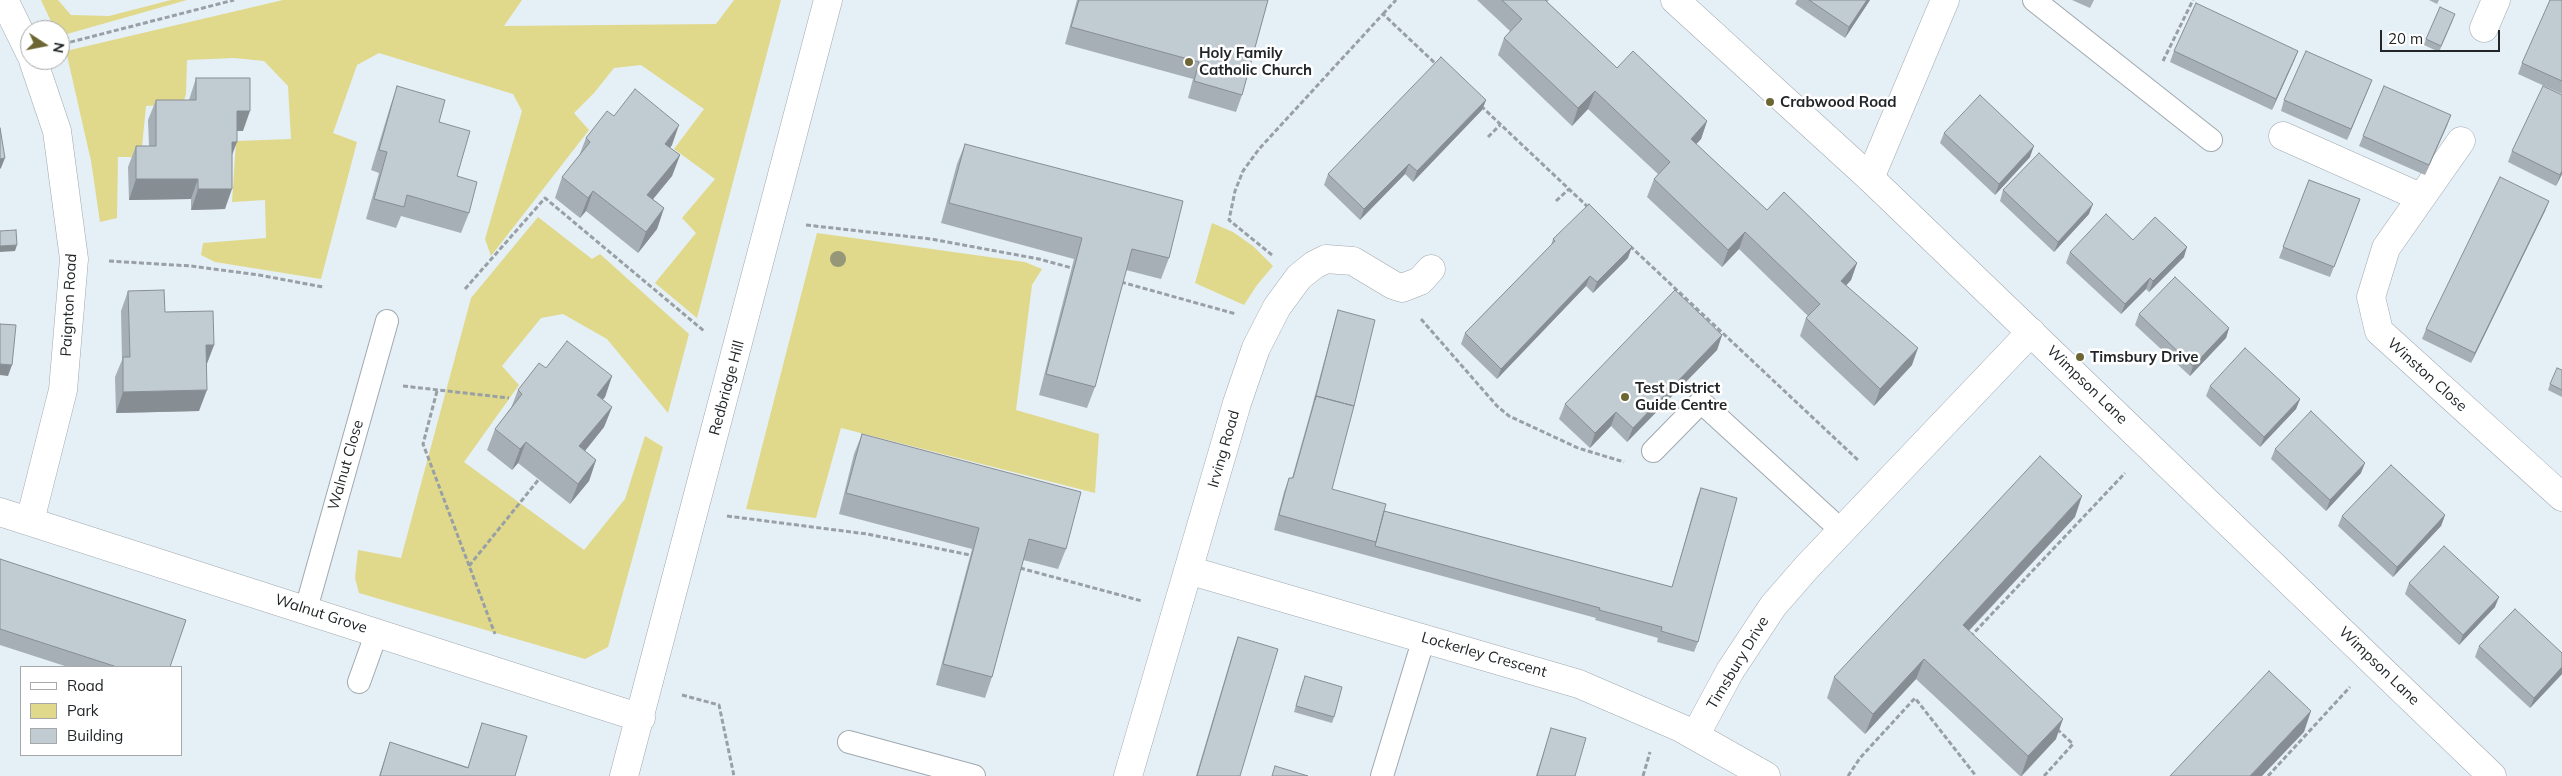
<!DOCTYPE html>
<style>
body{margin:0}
#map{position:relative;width:2562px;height:776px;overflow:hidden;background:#e5eff6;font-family:Mulish,sans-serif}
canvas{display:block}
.legend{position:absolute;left:20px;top:666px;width:162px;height:90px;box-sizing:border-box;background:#fff;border:1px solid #a7a8a9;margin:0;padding:6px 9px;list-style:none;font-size:15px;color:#222628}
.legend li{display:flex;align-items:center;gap:10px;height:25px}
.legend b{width:25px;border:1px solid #a7a8a9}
.north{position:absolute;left:20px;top:20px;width:50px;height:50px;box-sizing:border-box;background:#fff;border:1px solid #a7a8a9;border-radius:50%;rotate:101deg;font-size:14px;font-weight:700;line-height:20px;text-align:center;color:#222628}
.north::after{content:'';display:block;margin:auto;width:18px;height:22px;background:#6b6632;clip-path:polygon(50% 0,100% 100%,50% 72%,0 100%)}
.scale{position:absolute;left:2380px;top:30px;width:120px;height:22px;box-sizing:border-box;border:2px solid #222628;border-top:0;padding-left:6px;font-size:15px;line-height:18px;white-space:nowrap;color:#222628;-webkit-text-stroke:4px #fff;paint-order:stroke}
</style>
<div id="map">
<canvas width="2562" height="776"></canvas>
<ul class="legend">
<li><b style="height:6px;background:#fff"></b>Road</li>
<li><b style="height:14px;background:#e0d98c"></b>Park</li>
<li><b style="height:14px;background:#c1cbd2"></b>Building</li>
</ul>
<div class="north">N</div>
<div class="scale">20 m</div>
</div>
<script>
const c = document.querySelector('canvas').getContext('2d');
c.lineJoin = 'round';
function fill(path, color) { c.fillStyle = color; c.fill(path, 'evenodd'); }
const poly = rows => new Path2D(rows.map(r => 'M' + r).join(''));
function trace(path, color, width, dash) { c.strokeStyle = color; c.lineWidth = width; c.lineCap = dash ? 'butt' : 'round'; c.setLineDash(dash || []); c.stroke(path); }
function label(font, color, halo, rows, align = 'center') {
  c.font = font + ' Mulish,sans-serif'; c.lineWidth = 5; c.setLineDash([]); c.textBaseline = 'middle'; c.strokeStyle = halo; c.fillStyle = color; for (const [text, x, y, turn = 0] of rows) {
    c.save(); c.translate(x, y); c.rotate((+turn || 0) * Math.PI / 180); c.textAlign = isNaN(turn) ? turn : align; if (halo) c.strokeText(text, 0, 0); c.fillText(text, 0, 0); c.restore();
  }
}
fill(poly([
 [41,0,58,0,71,15,109,16,171,0,187,0,60,36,60,30,55,30],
 [283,0,522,0,504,26,716,24,734,0,781,0,697,318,655,283,696,233,682,218,715,179,674,149,704,109,641,65,614,68,594,93,574,113,589,130,491,256,485,239,522,111,513,94,379,53,357,65,333,133,357,142,321,279,215,262,201,255,203,243,266,238,265,200,232,202,236,141,291,139,288,86,264,61,234,58,187,60,186,94,183,104,146,106,141,157,118,157,117,218,100,222,91,161,66,51],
 [538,217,592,259,600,254,689,334,668,413,607,339,563,314,541,318,502,366,519,385,464,462,584,550,625,499,645,436,663,447,608,647,585,659,359,593,355,578,358,550,401,558,471,298],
 [1212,223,1233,232,1253,246,1273,266,1257,285,1244,305,1195,283],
 [817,233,1025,262,1042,269,1032,285,1016,410,1099,434,1095,493,841,428,816,518,746,509]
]), '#e0d98c');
const service = poly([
 [2034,0,2211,140],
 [1653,451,1701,402,1842,531],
 [306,609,387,321],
 [359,682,377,632],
 [849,742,974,776],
 [1382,776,1424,638]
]);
const minor = poly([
 [4,0,30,53],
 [2484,28,2496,0],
 [2283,136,2420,197],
 [2461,141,2386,248,2371,297,2379,331,2562,497],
 [1870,178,1945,0],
 [0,512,641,718],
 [30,521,63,390,74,259,57,131,33,60],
 [1188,570,1579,684,1681,728,1766,776],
 [1695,736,1730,671,1773,606,1807,567,2031,332],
 [624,776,828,0],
 [1128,776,1237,403,1256,348,1277,307,1299,277,1314,265,1326,259,1353,261,1393,285,1402,288,1420,281,1431,269]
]);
const tertiary = poly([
 [1675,0,1870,178,2492,776]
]);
trace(service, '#a0a9af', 24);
trace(minor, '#a0a9af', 29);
trace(tertiary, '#a0a9af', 29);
trace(poly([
 [1383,14,1396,0],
 [63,44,234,0],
 [2163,61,2193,0],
 [1481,106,1589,208],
 [1488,137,1500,125],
 [1556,201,1569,189],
 [806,225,931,239,1039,259,1072,268],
 [1630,246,1859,461],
 [1272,255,1229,220,1235,191,1243,171,1259,149,1383,14,1438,66],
 [109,261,191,266,259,275,323,287],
 [1121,282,1236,314],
 [465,289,545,198,704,331],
 [1421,319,1497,406,1509,416,1578,448,1624,462],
 [403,386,509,398],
 [437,391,423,444,495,634],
 [727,516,867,534,970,555],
 [469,566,539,479],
 [1020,568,1142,601],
 [1970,637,2125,473],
 [682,695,719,705,734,776],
 [1643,776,1650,752],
 [1848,776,1860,758,1915,698,1976,776],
 [2044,776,2073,744,2058,730],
 [2268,776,2350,687]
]), '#99a0a5', 3, [5, 2.5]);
trace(service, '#fff', 22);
trace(minor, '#fff', 28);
trace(tertiary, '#fff', 28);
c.fillStyle = '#969779';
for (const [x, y] of [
 [838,259]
]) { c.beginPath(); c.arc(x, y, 8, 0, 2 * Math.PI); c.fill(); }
fill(poly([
 [1077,0,1268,0,1242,95,1236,112,1188,98,1193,79,1065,44],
 [1477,0,1549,0,1547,2,1617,68,1707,121,1701,139,1696,144,1767,210,1857,263,1851,280,1846,285,1912,365,1874,406,1800,336,1806,318,1808,316,1739,249,1722,267,1647,197,1654,179,1658,174,1588,109,1572,126,1498,55,1504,38,1510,31],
 [1797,0,1870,0,1845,38,1795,4],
 [2072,0,2094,0,2090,8],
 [2429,0,2439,0,2437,4],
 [2562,0,2562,94,2518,74,2522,63],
 [2453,20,2439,52,2424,45,2426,39],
 [2174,51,2298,51,2294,61,2272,110,2170,62],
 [196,78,243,131,237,131,232,153,225,209,191,210,191,199,129,200,128,167,136,146,149,146,148,120,156,100,189,100],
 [2372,80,2347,140,2281,111,2284,100],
 [397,86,439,122,457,176,469,213,461,233,401,216,396,228,366,219,379,173,371,170,390,107],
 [1486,100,1482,110,1413,182,1405,174,1360,220,1324,185,1328,174],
 [2451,115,2425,175,2359,146,2363,136],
 [614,116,672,145,670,148,680,155,672,176,653,199,664,208,657,229,638,253,586,211,580,218,555,198,562,177,579,156,586,138],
 [1944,133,2030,157,1995,195,1940,143],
 [965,144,1169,258,1161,279,1126,270,1095,387,1087,408,1039,395,1074,259,941,223,957,164],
 [2512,151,2562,174,2556,186,2508,162],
 [2309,180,2360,199,2330,277,2279,258],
 [2003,190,2089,214,2054,252,2000,201],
 [2549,201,2545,211,2471,363,2422,339,2426,329],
 [1553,239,1628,258,1593,293,1586,286,1497,379,1461,344,1465,333,1551,245],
 [2133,240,2184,257,2149,292,2146,289,2121,314,2066,263,2070,252],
 [128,291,165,312,214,345,206,366,199,411,116,413,115,377,122,360,121,311],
 [1338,310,1332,489,1384,511,1672,587,1697,498,1701,488,1698,642,1694,652,1657,642,1658,638,1595,620,1596,618,1274,530,1284,492,1289,478,1292,478,1311,410,1335,320],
 [2139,314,2229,328,2226,338,2190,376,2135,325],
 [1722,335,1717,350,1627,442,1611,426,1590,448,1559,419,1565,404],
 [546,368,612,376,605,397,602,400,612,407,604,427,585,451,596,460,589,481,570,504,518,463,512,470,487,450,495,429,511,408,518,390],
 [2562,370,2562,397,2548,390,2550,384],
 [2210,386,2300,399,2296,409,2260,447,2206,396],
 [862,434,1066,549,1058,569,1023,560,992,677,985,698,936,685,972,549,839,514,854,454],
 [2275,449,2361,473,2326,511,2271,459],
 [2445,515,2441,526,2393,577,2338,526,2342,516],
 [2075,517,1969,631,2056,739,2022,776,2020,776,1916,679,1865,734,1827,698,1834,677],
 [0,559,170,667,68,667,0,645],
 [2409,583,2495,607,2459,645,2405,594],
 [1238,637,1240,776,1196,776,1234,648],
 [2479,646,2562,653,2562,674,2530,708,2475,657],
 [1303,681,1334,717,1332,723,1294,712],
 [482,723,515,776,379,776,390,742,468,767],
 [1551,728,1575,776,1536,776]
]), '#a6afb5');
fill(poly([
 [1867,0,1870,0,1845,38,1849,27],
 [2298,51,2294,61,2272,110,2276,99],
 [2372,80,2368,90,2347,140,2351,129],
 [1595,91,1588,109,1572,126,1578,108],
 [1486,100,1482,110,1413,182,1417,171],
 [237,111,250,111,243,131,229,131],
 [2451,115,2447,126,2425,175,2429,165],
 [1707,121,1701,139,1684,157,1691,139],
 [679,125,672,145,657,164,665,144],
 [232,142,237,142,229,163],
 [2034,146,2030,157,1995,195,1999,184],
 [680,155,672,176,640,215,647,195],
 [5,158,1,168,0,169,0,159],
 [1409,164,1405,174,1360,220,1364,209],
 [2562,171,2562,174,2556,186,2560,175],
 [136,179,198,179,191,199,129,200],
 [198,189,232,189,225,209,191,210],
 [593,191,586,211,580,218,588,198],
 [2549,201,2545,211,2471,363,2475,353],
 [2093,204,2089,214,2054,252,2058,242],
 [664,208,657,229,638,253,646,232],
 [1745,232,1739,249,1722,267,1728,250],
 [17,245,15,251,0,252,0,246],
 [1632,247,1628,258,1593,293,1597,282],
 [2187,247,2184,257,2149,292,2153,281],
 [1857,263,1851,280,1835,298,1841,281],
 [1590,276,1586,286,1497,379,1501,369],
 [2150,278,2146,289,2121,314,2125,304],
 [2229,328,2226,338,2190,376,2193,366],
 [1722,335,1717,350,1627,442,1633,428],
 [206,345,214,345,206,366],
 [1918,348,1912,365,1874,406,1880,389],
 [0,364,12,365,8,376,0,375],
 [612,376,605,397,589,416,597,395],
 [207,390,199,411,116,413,123,392],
 [2300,399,2296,409,2260,447,2264,437],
 [612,407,604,427,572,467,579,446],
 [1616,412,1611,426,1590,448,1595,433],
 [526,442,518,463,512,470,520,449],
 [596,460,589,481,570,504,578,484],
 [2365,463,2361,473,2326,511,2330,500],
 [2082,496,2075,517,1955,645,1963,625],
 [2445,515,2441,526,2393,577,2397,567],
 [2499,597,2495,607,2459,645,2463,635],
 [1924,659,1916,679,1865,734,1873,714],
 [2562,667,2562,674,2530,708,2534,698],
 [2311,711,2304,732,2262,776,2250,776],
 [2063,719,2056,739,2021,776,2028,756]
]), '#878e93');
const building = poly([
 [1079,0,1268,0,1242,95,1194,81,1199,62,1071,27,1079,0],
 [1502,0,1545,0,1617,68,1633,51,1707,121,1691,139,1767,210,1784,192,1857,263,1841,281,1918,348,1880,389,1806,318,1820,304,1745,232,1728,250,1654,179,1670,162,1595,91,1578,108,1504,38,1522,19,1502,0],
 [1809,0,1867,0,1849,27,1809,0],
 [2550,0,2562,0,2562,81,2522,63,2550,0],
 [2196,3,2298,51,2276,99,2174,51,2196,3],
 [2440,7,2455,14,2441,46,2426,39,2440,7],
 [2306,51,2372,80,2351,129,2284,100,2306,51],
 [1441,57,1486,100,1417,171,1409,164,1364,209,1328,174,1441,57],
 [196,78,250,78,250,111,237,111,237,142,232,142,232,189,198,189,198,179,136,179,136,146,156,146,156,100,196,100,196,78],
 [397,86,445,100,439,122,470,131,457,176,477,182,469,213,407,195,404,207,374,199,387,152,379,150,397,86],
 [2384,86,2451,115,2429,165,2363,136,2384,86],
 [2543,86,2562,95,2562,171,2560,175,2512,151,2543,86],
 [635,89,679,125,665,144,680,155,647,195,664,208,646,232,593,191,588,198,562,177,590,142,586,138,607,111,614,116,635,89],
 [1980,95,2034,146,1999,184,1944,133,1980,95],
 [0,128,5,158,0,159,0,128],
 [965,144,1183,201,1169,258,1132,249,1095,387,1046,374,1082,238,949,203,965,144],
 [2039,153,2093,204,2058,242,2003,190,2039,153],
 [2500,177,2549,201,2475,353,2426,329,2500,177],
 [2309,180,2360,199,2334,267,2283,247,2309,180],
 [1589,204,1632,247,1597,282,1590,276,1501,369,1465,333,1555,241,1553,239,1589,204],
 [2106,214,2133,240,2155,217,2187,247,2153,281,2150,278,2125,304,2070,252,2106,214],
 [16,230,17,245,0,246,0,231,16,230],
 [2175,277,2229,328,2193,366,2139,314,2175,277],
 [164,290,165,312,213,311,214,345,206,345,207,390,123,392,123,357,130,357,128,291,164,290],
 [1675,290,1722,335,1633,428,1616,412,1595,433,1565,404,1675,290],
 [1338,310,1375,320,1354,406,1316,396,1315,400,1338,310],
 [0,324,16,325,12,365,0,364,0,324],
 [567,341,612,376,597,395,612,407,579,446,596,460,578,484,526,442,520,449,495,429,522,394,518,390,539,363,546,368,567,341],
 [2245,348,2300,399,2264,437,2210,386,2245,348],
 [2557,368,2562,370,2562,390,2550,384,2557,368],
 [1316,396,1354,406,1332,489,1386,504,1376,542,1279,515,1289,478,1293,478,1316,396],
 [2311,411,2365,463,2330,500,2275,449,2311,411],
 [862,434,1081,492,1066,549,1029,539,992,677,943,664,979,528,846,493,862,434],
 [2040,456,2082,496,1963,625,2063,719,2028,756,1924,659,1873,714,1834,677,2040,456],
 [2391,465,2445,515,2397,567,2342,516,2391,465],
 [1701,488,1737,498,1698,642,1661,631,1662,627,1599,610,1600,608,1375,546,1384,511,1672,587,1701,488],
 [2444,546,2499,597,2463,635,2409,583,2444,546],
 [0,559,186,620,170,667,117,667,0,629,0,559],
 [2515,609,2562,653,2562,667,2534,698,2479,646,2515,609],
 [1238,637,1278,649,1240,776,1197,776,1238,637],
 [2269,671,2311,711,2250,776,2170,776,2269,671],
 [1305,676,1342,687,1334,717,1296,706,1305,676],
 [482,723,527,736,515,776,380,776,390,742,468,768,482,723],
 [1551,728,1586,738,1575,776,1537,776,1551,728],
 [1275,766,1308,776,1272,776,1275,766]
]);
fill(building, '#c1cbd2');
trace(building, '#878e93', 1);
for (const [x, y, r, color] of [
 [1189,62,5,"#6b6632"],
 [1770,102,5,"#6b6632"],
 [2080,357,5,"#6b6632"],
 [1625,397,5,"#6b6632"]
]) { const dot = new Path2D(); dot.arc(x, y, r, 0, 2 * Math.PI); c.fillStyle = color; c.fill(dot); trace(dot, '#fff', 2); }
label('bold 15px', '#222628', '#fff', [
 ["Holy Family",1199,53],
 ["Catholic Church",1199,70],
 ["Crabwood Road",1780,102],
 ["Timsbury Drive",2090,357],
 ["Test District",1635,388],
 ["Guide Centre",1635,405]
], 'left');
label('15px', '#222628', '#fff', [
 ["Paignton Road",69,305,-87],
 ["Winston Close",2427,375,42],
 ["Wimpson Lane",2087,385,44],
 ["Redbridge Hill",727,388,-75],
 ["Irving Road",1224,449,-74],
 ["Walnut Close",346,465,-74],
 ["Walnut Grove",321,614,18],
 ["Lockerley Crescent",1484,655,16],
 ["Timsbury Drive",1738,663,-59],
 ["Wimpson Lane",2379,666,44]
]);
</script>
